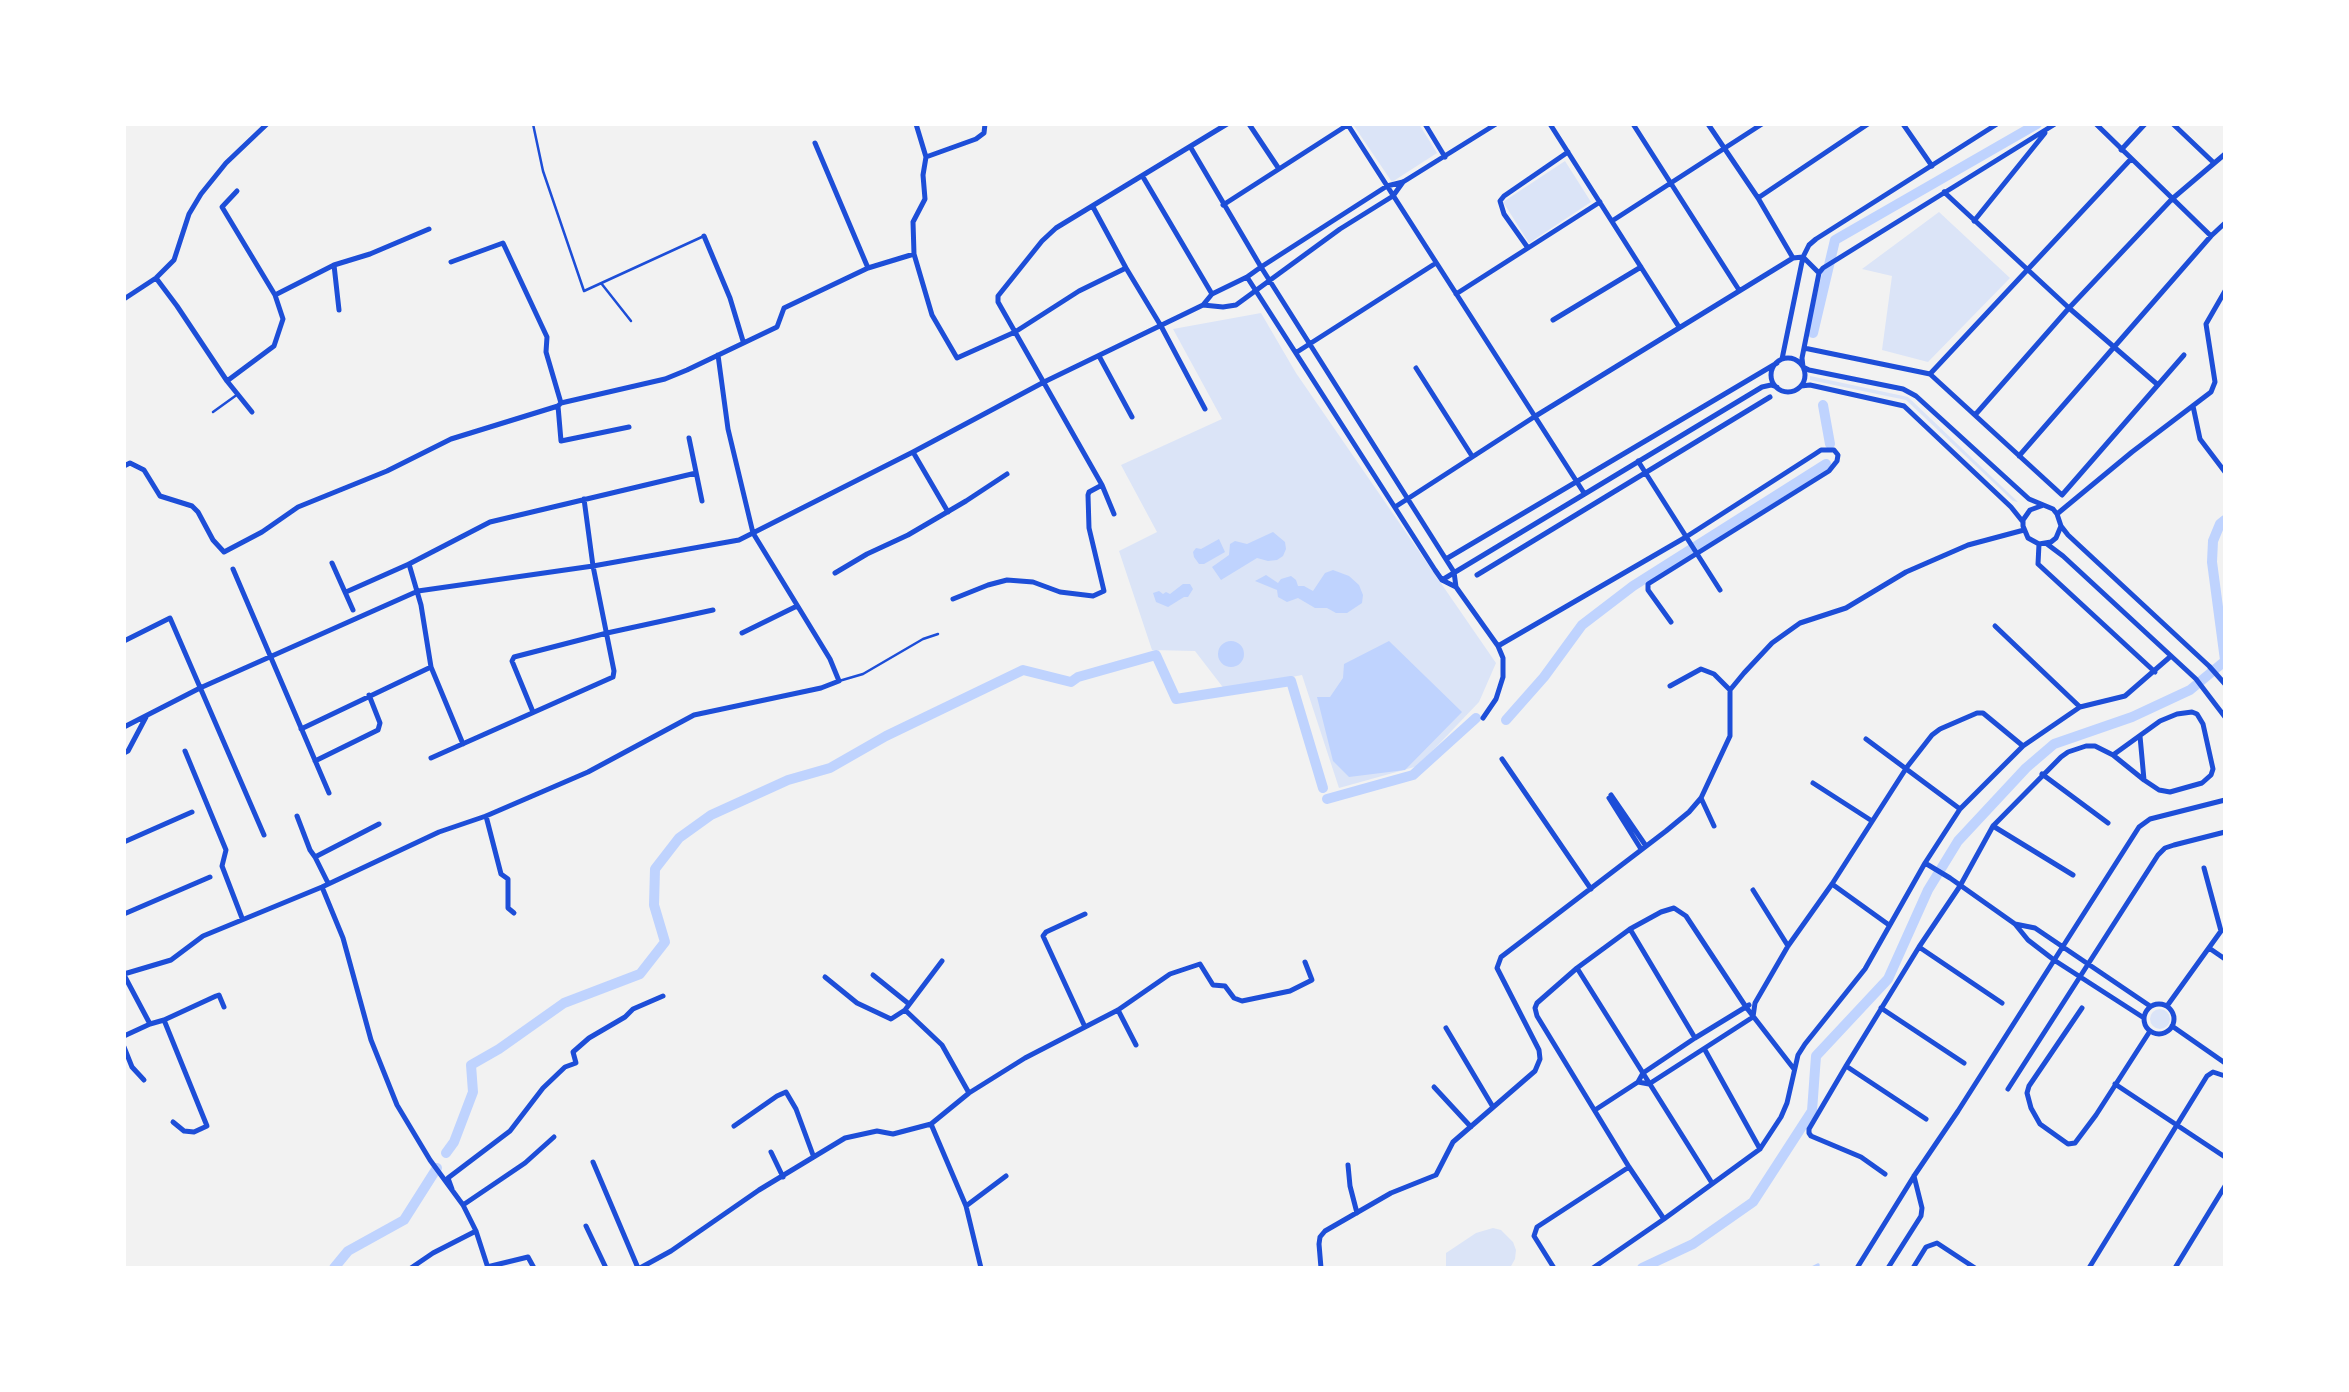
<!DOCTYPE html>
<style>
body{margin:0}
#map{position:relative;width:2349px;height:1392px;overflow:hidden;background:#f2f2f2;font-family:Commissioner,sans-serif}
canvas{display:block}
.frame{position:absolute;inset:0;border:126px solid #fff;pointer-events:none}
</style>
<div id="map">
<canvas width="2349" height="1392"></canvas>
<div class="frame"></div>
</div>
<script>
const c = document.querySelector('canvas').getContext('2d');
c.lineJoin = 'round';
function fill(path, color) { c.fillStyle = color; c.fill(path, 'evenodd'); }
const poly = rows => new Path2D(rows.map(r => 'M' + r).join(''));
function trace(path, color, width, dash) { c.strokeStyle = color; c.lineWidth = width; c.lineCap = dash ? 'butt' : 'round'; c.setLineDash(dash || []); c.stroke(path); }
fill(poly([
 [1357,124,1419,124,1437,153,1392,182,1354,126],
 [1565,161,1591,202,1529,243,1503,202],
 [1939,212,2010,278,1928,362,1882,350,1892,276,1862,269],
 [1261,313,1296,373,1496,663,1479,702,1418,766,1339,788,1302,675,1225,690,1195,651,1152,650,1119,551,1157,532,1121,465,1222,419,1173,329],
 [1810,376,1908,397,2018,502,2013,501,1906,400,1810,380],
 '2150 1019a10 10 0 1 1 20 0a10 10 0 1 1-20 0Z',
 [1493,1228,1501,1230,1513,1242,1516,1250,1515,1259,1510,1268,1446,1268,1446,1253,1476,1233]
]), '#dbe4f7');
fill(poly([
 [1273,532,1285,542,1286,549,1283,556,1277,560,1268,561,1257,558,1221,580,1212,567,1229,555,1230,544,1235,541,1247,544],
 [1219,539,1225,552,1204,564,1199,564,1194,557,1193,552,1196,548,1201,549],
 [1333,570,1349,576,1359,585,1363,595,1362,603,1347,613,1336,613,1327,608,1315,608,1298,598,1287,602,1278,597,1277,590,1255,581,1266,575,1278,583,1281,579,1291,576,1296,580,1298,586,1304,586,1313,591,1325,573],
 [1183,584,1190,584,1193,589,1188,597,1184,597,1168,607,1156,602,1153,593,1159,591,1163,594,1166,592,1170,594],
 [1389,641,1462,712,1405,770,1349,777,1333,761,1317,697,1330,697,1343,678,1344,664],
 '1218 654a13 13 0 1 1 26 0a13 13 0 1 1-26 0Z'
]), '#bfd3fe');
trace(poly([
 [1812,1268,1818,1265]
]), '#bfd3fe', 3.5);
trace(poly([
 [1813,333,1835,240,2037,124],
 [1823,405,1830,444],
 [2225,520,2220,524,2213,541,2212,562,2225,660],
 [1506,720,1544,677,1582,625,1633,586,1826,464],
 [1327,799,1413,775,1476,718],
 [446,1153,454,1142,473,1092,471,1065,499,1049,564,1003,640,974,665,942,654,905,655,869,679,838,711,815,788,780,830,768,886,736,1023,670,1071,682,1078,677,1156,655,1176,699,1291,681,1323,788],
 [334,1268,348,1251,404,1220,437,1168],
 [1642,1268,1693,1244,1753,1202,1812,1111,1816,1056,1888,979,1928,890,1958,841,2026,768,2054,744,2132,717,2190,690,2225,661]
]), '#bfd3fe', 10);
trace(poly([
 [533,124,543,171,584,291,704,236],
 [601,283,631,321],
 [213,412,238,394],
 [839,681,863,674,923,639,938,634]
]), '#1d4ed8', 2.5);
trace(poly([
 [916,124,926,157,923,175,925,199,913,222,914,254,932,315,957,358,1015,332,1079,291,1126,268],
 [1249,124,1279,169],
 [1425,124,1445,157],
 [1550,124,1679,327],
 [1633,124,1739,290],
 [1708,124,1758,198,1793,258,1803,257,1819,273],
 [1903,124,1932,166],
 [2096,124,2211,236],
 [2173,124,2214,163],
 [1348,125,1584,493],
 [815,143,868,268],
 [1191,148,1261,267,1387,186,1403,182,1496,124],
 [2121,150,2145,124],
 [926,157,976,139,984,133,985,124],
 [1143,177,1212,294],
 [237,191,222,207,275,295,334,265,370,254,429,229],
 [1944,192,2069,308,2158,385],
 [1758,198,1868,124],
 [1223,205,1349,124],
 [1093,207,1126,268,1161,326,1205,409],
 [1612,221,1762,124],
 [1974,221,2045,133],
 [704,236,730,298,743,341],
 [1528,248,1504,214,1500,201,1504,196,1568,152],
 [451,262,503,243,547,337,546,352,561,403],
 [334,265,339,310],
 [1247,277,1435,570,1442,580,1456,587,1498,646,1503,658,1503,677,1496,699,1483,718],
 [156,278,177,306,227,381,252,412],
 [1456,294,1600,202],
 [124,299,156,278,174,260,189,214,201,194,226,163,267,124],
 [1203,305,1223,307,1236,305,1340,229,1393,196,1403,182],
 [1553,320,1641,267],
 [1804,348,1930,374,2062,495,2184,355],
 [1297,352,1436,263],
 [1099,356,1132,417],
 '1771 375a17 17 0 1 1 34 0a17 17 0 1 1-34 0Z',
 [1782,359,1803,257,1809,245,1816,239,1997,124],
 [1416,368,1472,456],
 [1930,374,2130,160],
 [227,381,274,346,283,319,275,295],
 [1801,386,1810,385,1904,406,2011,507,2023,522],
 [558,406,561,441,629,427],
 [2193,406,2200,439,2225,472],
 [1975,415,2069,308,2172,199,2225,154],
 [689,438,702,501],
 [913,452,948,512],
 [2019,456,2211,236,2225,223],
 [1638,461,1720,590],
 [124,466,130,463,144,470,160,496,192,506,198,512,213,540,224,552,262,532,298,507,387,471,451,439,558,406,561,403,665,379,687,370,777,327,784,308,868,268,914,254],
 [2041,506,2030,510,2023,520,2023,526,2028,538,2039,544,2051,542,2056,538,2061,526,2057,514,2053,509,2029,499,1916,396,1903,389,1809,370,1803,367,1802,358,1819,273,1823,268,2055,124],
 [1395,507,1534,417,1793,258],
 [1114,514,1102,485,998,302,998,296,1042,241,1056,228,1227,124],
 [2057,514,2132,452,2211,392,2215,382,2206,324,2225,291],
 [2061,526,2068,535,2209,666,2225,684],
 [2039,544,2038,564,2155,672],
 [2047,544,2063,556,2196,679,2225,717],
 [1446,559,1777,363],
 [332,563,353,610],
 [409,564,421,605,431,667],
 [233,569,329,793],
 [835,573,867,554,908,535,966,501,1007,474],
 [1477,575,1770,397],
 [1442,580,1762,387,1771,385,1777,387],
 [346,592,409,564,490,522,696,473],
 [953,599,988,585,1007,580,1033,582,1060,592,1093,596,1104,591,1089,528,1088,495,1089,492,1102,485],
 [1995,626,2080,707],
 [742,633,797,606],
 [124,641,170,618,264,835],
 [1498,646,1686,537,1815,454,1821,450,1834,450,1838,455,1837,461,1829,471,1648,584,1648,590,1671,622],
 [1670,686,1701,669,1714,674,1730,690],
 [533,712,512,661,514,657,607,633,713,610],
 [124,727,200,688,418,591,593,566,739,540,913,452,1044,382,1203,305,1212,294,1247,277,1261,267,1454,572,1456,587],
 [301,729,431,667,463,744],
 [1866,739,1960,809],
 [185,751,226,850,222,866,242,918],
 [124,753,128,751,146,717],
 [2113,755,2144,780],
 [431,758,613,677,614,671,593,566,584,499],
 [1502,759,1591,889],
 [315,761,378,730,380,723,369,695],
 [2042,774,2108,823],
 [1813,783,1872,821],
 [1611,795,1646,846],
 [1609,798,1641,849],
 [1701,798,1714,826],
 [297,816,310,850,315,857],
 [486,816,501,874,508,879,508,908,514,913],
 [1993,826,2073,875],
 [124,842,192,812],
 [1925,863,1950,878,2015,924,2028,940,2054,960,2144,1018],
 [328,883,315,857,379,824],
 [1832,884,1889,925],
 [322,887,343,938,371,1040,397,1105,430,1160,463,1205,476,1231,488,1268],
 [1753,890,1788,946],
 [124,914,210,877],
 [2015,924,2035,928,2150,1006],
 [1630,929,1695,1038],
 [1919,947,2002,1003],
 [2209,948,2225,959],
 [1577,968,1712,1183],
 [124,974,171,960,203,936,322,887,439,832,486,816,588,772,694,715,821,688,839,681,830,659,753,533,728,429,718,355],
 [124,975,150,1024,124,1036],
 [873,975,909,1004],
 [825,977,857,1003,891,1019,905,1010,942,1045,969,1093],
 '2144 1019a15 15 0 1 1 30 0a15 15 0 1 1-30 0Z',
 [2167,1006,2221,931,2204,868],
 [1881,1008,1964,1063],
 [2082,1008,2029,1086,2027,1093,2031,1108,2040,1124,2068,1144,2075,1143,2096,1115,2150,1031],
 [905,1010,942,961],
 [1118,1010,1136,1045],
 [164,1020,216,996,219,995,224,1007],
 [150,1024,164,1020,207,1126,194,1132,184,1131,173,1122],
 [2172,1026,2225,1063],
 [1085,1027,1043,936,1046,932,1085,914],
 [1446,1028,1493,1107],
 [124,1047,132,1067,144,1080],
 [1705,1050,1760,1149],
 [1846,1066,1926,1119],
 [1638,1082,1649,1084,1753,1017,1755,1003,1788,946,1832,884,1907,767,1932,735,1940,729,1977,713,1983,713,2023,746],
 [2115,1084,2225,1157],
 [1434,1087,1471,1127],
 [2008,1089,2158,855,2165,848,2174,845,2225,832],
 [1595,1110,1638,1082,1643,1073,1695,1038,1749,1005],
 [931,1124,966,1206,981,1268],
 [734,1126,777,1096,786,1092,796,1109,813,1155],
 [771,1152,783,1177],
 [593,1162,638,1268],
 [1348,1165,1350,1186,1357,1213],
 [1885,1174,1861,1157,1811,1136,1809,1133,1809,1129,1846,1066,1919,947,1960,886,1993,826,2061,757,2068,752,2086,746,2095,746,2113,755,2160,721,2177,714,2192,712,2197,714,2203,724,2213,769,2211,775,2202,783,2170,792,2159,790,2144,780,2140,736],
 [452,1189,448,1178,510,1131,543,1088,565,1067,576,1063,573,1052,589,1038,625,1017,633,1009,663,996],
 [463,1205,525,1163,554,1137],
 [966,1206,1006,1176],
 [1664,1219,1629,1167,1537,1016,1535,1008,1537,1003,1577,968,1630,929,1661,912,1674,908,1686,916,1746,1007,1794,1069],
 [586,1226,606,1268],
 [487,1267,528,1257,534,1268],
 [411,1268,433,1253,476,1231],
 [640,1268,671,1251,759,1190,845,1138,877,1131,893,1134,931,1124,969,1093,1025,1058,1118,1010,1170,974,1200,964,1213,985,1225,986,1234,998,1242,1001,1290,991,1312,980,1305,962],
 [1321,1268,1319,1244,1320,1237,1325,1231,1391,1193,1436,1175,1453,1142,1535,1071,1540,1059,1539,1050,1497,968,1501,957,1666,831,1689,812,1701,798,1730,736,1730,690,1744,673,1772,643,1800,623,1846,608,1906,572,1968,545,2024,530],
 [1554,1268,1534,1236,1537,1227,1629,1167],
 [1593,1268,1664,1219,1760,1149,1781,1117,1787,1103,1798,1055,1805,1044,1865,969,1925,863,1960,809,2023,746,2080,707,2125,696,2171,656],
 [1857,1268,1914,1176,1958,1111,2139,827,2150,819,2225,800],
 [1888,1268,1921,1216,1922,1208,1914,1176],
 [1913,1268,1926,1247,1937,1243,1975,1268],
 [2089,1268,2207,1076,2213,1072,2225,1076],
 [2175,1268,2225,1186]
]), '#1d4ed8', 5);
</script>
